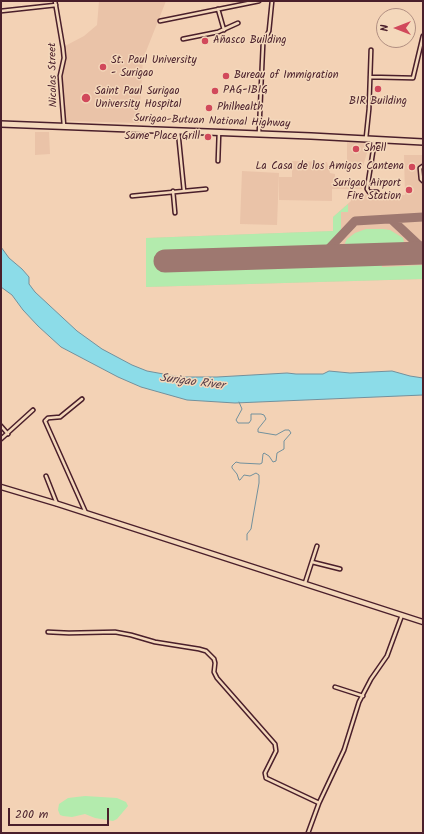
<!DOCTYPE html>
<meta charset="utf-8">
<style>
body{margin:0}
#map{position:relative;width:424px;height:834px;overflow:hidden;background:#f3d2b5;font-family:Kalam,sans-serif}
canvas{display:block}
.frame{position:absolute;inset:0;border:2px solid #4a1f2b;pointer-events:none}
.north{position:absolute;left:376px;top:8px;width:40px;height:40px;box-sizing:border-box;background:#f4d8bb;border:1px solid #b08e81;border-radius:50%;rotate:270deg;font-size:11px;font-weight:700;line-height:16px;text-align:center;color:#4a1f2b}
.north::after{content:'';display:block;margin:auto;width:14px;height:18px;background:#d1495b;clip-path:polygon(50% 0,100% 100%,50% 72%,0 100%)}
.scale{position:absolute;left:8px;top:808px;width:101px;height:18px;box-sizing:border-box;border:2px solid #4a1f2b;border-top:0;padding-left:5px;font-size:12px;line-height:14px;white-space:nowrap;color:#4a1f2b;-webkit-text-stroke:3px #f4d8bb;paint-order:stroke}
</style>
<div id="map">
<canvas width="424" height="834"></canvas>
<div class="frame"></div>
<div class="north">N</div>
<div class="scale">200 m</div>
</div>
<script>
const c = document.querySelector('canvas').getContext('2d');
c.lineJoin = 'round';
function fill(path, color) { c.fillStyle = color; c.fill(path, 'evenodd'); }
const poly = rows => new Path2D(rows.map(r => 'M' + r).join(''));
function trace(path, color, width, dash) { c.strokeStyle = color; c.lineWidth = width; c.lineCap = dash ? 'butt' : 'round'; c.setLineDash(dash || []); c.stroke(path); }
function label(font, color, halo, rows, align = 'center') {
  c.font = font + ' Kalam,sans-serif'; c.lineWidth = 3; c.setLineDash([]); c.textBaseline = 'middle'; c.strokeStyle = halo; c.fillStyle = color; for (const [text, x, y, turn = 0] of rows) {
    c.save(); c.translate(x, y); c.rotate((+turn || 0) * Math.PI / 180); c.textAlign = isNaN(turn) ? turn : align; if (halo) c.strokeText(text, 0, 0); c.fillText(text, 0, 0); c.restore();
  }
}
fill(poly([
 [99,1,166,1,143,59,139,123,65,121,61,75,65,59,65,46,84,36,97,25],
 [35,132,49,132,50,154,35,155],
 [347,141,370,143,363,166,347,166],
 [423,152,423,279,146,287,146,238,333,231,333,217,351,201,351,195,405,195,404,155,423,155],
 [292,161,327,162,330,173,335,174,335,180,340,180,345,183,362,180,362,189,332,189,332,201,279,200,279,177,292,177],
 [242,171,279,173,277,225,240,224]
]), '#eac3a8');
fill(poly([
 [348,204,348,212,341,212,341,230,324,248,165,253,165,270,382,264,382,267,423,265,423,279,146,287,146,238,333,231,333,217],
 [366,229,383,229,390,230,403,238,404,243,382,244,381,246,346,246,345,243,347,239,355,233],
 [85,796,117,798,126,802,128,806,117,819,113,821,95,818,85,814,72,817,63,816,60,815,58,810,59,804,68,798]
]), '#b3ebad');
const water = poly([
 [1,247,9,258,22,269,29,277,29,284,35,292,77,331,102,349,132,365,147,371,180,377,217,377,287,373,296,374,323,374,329,371,350,373,392,371,410,376,423,378,423,395,235,403,187,400,141,387,118,377,61,347,38,326,23,310,12,295,1,287,1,247]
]);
fill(water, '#8cdce8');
trace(water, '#72909c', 1);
trace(poly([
 [239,402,242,409,236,420,238,423,249,423,251,420,251,414,261,414,264,415,266,419,258,429,258,432,276,435,285,430,289,430,291,433,284,441,284,449,277,453,276,461,273,462,269,456,264,453,263,454,262,463,260,464,240,463,236,462,232,466,232,468,237,474,239,480,240,480,244,475,250,476,256,473,259,475,259,483,253,517,251,529,247,534,247,540]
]), '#72909c', 1);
trace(poly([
 [391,219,423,249],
 [322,256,355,221,423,217]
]), '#9e7870', 9);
trace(poly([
 [165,261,423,253]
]), '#9e7870', 23);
const street = poly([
 [55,1,63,48,64,58,60,76,64,126],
 [218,9,224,30],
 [1,11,56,5],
 [160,21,259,1],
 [183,39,218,32,238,23],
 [370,77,413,78,423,36],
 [178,131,184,191],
 [259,133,263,44,269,31,272,1],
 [366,138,369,109,371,50],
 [375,139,367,189,369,192,377,192],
 [218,161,219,132],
 [423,166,420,168,421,179,423,181],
 [173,191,175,213],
 [132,196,206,189],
 [82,399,60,417,48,418,45,421,86,513],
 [1,426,8,434],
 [1,439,33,410],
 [46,476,57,504],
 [312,562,340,569],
 [305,583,317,546],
 [48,632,69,633,115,632,131,635,155,642,199,649,206,651,214,659,215,663,214,672,217,678,275,744,276,751,265,773,266,778,319,803],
 [335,687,363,696],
 [308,833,319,803,344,750,359,702,371,679,387,656,402,615]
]);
const secondary = poly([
 [1,487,58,504,423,622]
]);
const highway = poly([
 [1,124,311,136,423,142]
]);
trace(street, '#4a1f2b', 5.5);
trace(secondary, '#4a1f2b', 7);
trace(highway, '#4a1f2b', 8);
trace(street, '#f4d8bb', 2.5);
trace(secondary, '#f4d8bb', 4);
trace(highway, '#f4d8bb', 5);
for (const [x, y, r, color] of [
 [205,41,4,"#d1495b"],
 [103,67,4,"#d1495b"],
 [226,76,4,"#d1495b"],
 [378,89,4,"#d1495b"],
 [215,91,4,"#d1495b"],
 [86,98,5,"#d1495b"],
 [209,108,4,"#d1495b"],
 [208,137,4,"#d1495b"],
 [356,149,4,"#d1495b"],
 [412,167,4,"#d1495b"],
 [409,190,4,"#d1495b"]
]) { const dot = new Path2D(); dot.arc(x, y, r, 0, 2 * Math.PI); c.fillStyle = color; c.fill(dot); trace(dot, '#f4d8bb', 1.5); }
label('11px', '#4a1f2b', '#f4d8bb', [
 ["Añasco Building",213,41],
 ["St. Paul University",111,61],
 ["- Surigao",111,74],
 ["Bureau of Immigration",234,76],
 ["PAG-IBIG",223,91],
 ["Saint Paul Surigao",95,92],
 ["University Hospital",95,105],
 ["BIR Building",378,102,"center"],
 ["Philhealth",217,108],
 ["Same Place Grill",200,137,"right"],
 ["Shell",364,149],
 ["La Casa de los Amigos Cantena",404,167,"right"],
 ["Surigao Airport",401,184,"right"],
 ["Fire Station",401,197,"right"]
], 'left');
label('11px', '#4a1f2b', '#f4d8bb', [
 ["Nicolas Street",54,75,-91],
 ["Surigao-Butuan National Highway",212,122,2]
]);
label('italic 12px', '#543b47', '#f4d8bb', [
 ["Surigao River",192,383,7]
]);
</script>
